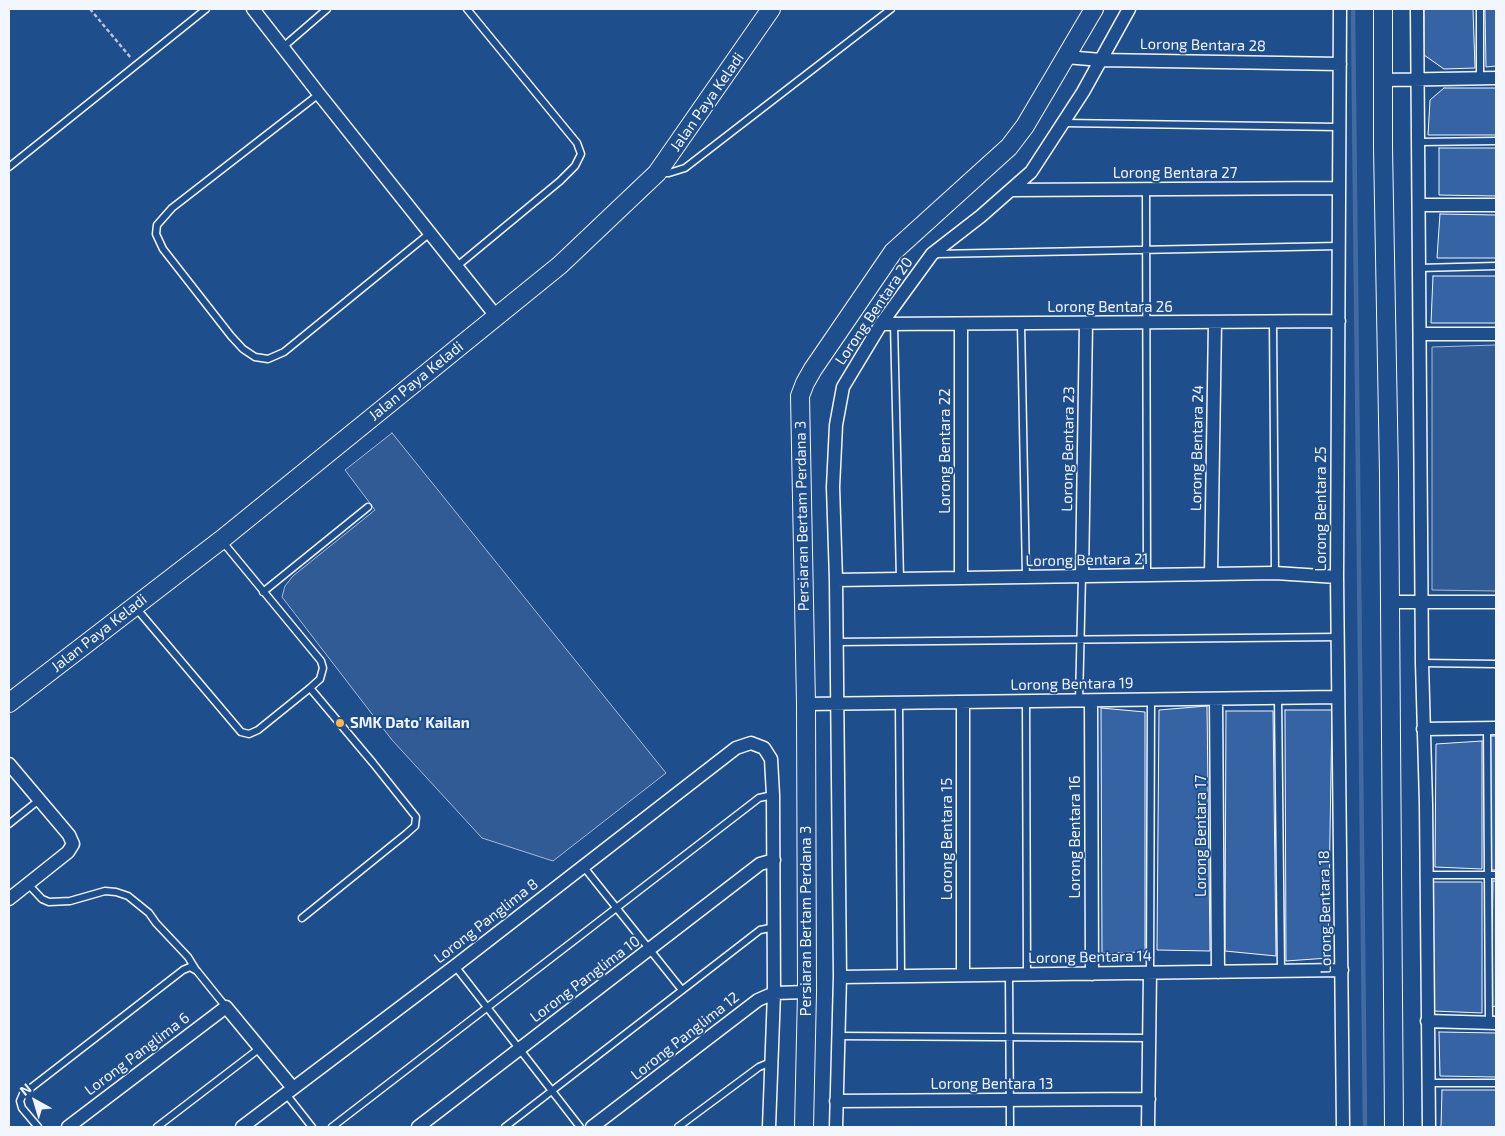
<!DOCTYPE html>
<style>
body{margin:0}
#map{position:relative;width:1505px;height:1136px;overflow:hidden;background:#1f4e8c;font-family:"Exo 2",sans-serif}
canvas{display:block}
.frame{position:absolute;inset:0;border:10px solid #f2f6ff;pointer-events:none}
.north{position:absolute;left:10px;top:1076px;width:50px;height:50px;-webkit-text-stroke:4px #1f4e8c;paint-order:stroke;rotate:321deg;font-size:14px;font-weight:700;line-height:20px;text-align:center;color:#f2f6ff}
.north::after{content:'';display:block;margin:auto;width:18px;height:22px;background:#f2f6ff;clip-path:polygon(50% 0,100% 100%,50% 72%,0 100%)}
</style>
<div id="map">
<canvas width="1505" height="1136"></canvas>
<div class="frame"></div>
<div class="north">N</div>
</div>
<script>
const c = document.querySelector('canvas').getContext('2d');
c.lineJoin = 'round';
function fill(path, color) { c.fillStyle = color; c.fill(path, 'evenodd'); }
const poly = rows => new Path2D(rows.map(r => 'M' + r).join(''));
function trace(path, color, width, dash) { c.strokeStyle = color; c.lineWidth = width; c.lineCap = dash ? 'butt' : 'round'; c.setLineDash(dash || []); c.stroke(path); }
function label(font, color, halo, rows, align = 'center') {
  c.font = font + ' "Exo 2",sans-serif'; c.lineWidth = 4; c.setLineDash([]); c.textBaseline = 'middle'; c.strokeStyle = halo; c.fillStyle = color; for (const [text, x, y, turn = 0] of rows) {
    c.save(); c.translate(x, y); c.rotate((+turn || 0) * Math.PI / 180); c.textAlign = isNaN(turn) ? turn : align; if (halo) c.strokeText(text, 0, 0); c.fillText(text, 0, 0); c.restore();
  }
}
const built = poly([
 [1496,345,1496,591,1432,590,1432,347,1496,345],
 [392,433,666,773,553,861,482,838,392,740,282,597,285,586,293,576,375,510,345,470,392,433]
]);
fill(built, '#305b95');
trace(built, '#a8bbd7', 1);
trace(poly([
 [1353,9,1365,1127]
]), '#446ba0', 4.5);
const building = poly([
 [1424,9,1473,9,1475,68,1444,69,1424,55,1424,9],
 [1485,9,1496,9,1496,66,1486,67,1485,9],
 [1444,88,1496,88,1496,135,1428,135,1430,100,1444,88],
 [1439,148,1496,148,1496,196,1439,195,1439,148],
 [1440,214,1496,215,1496,258,1437,258,1440,214],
 [1433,276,1496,276,1496,323,1431,323,1433,276],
 [1207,706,1210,951,1157,950,1159,710,1207,706],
 [1101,708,1145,712,1145,952,1102,953,1101,708],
 [1285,710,1332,710,1328,958,1286,961,1285,710],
 [1226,711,1273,711,1276,956,1225,951,1226,711],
 [1490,736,1496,736,1496,870,1491,870,1490,736],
 [1482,741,1482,869,1435,867,1436,744,1482,741],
 [1493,881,1496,881,1496,1006,1491,1007,1493,881],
 [1433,882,1482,882,1482,1013,1433,1011,1433,882],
 [1439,1032,1496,1033,1496,1077,1440,1076,1439,1032],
 [1442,1090,1496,1090,1496,1127,1441,1127,1442,1090]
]);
fill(building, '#3563a3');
trace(building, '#f2f6ff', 1);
const lane = poly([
 [1480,9,1480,78],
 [283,47,327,9],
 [319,94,172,208,157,225,156,234,163,249,231,336,243,349,255,357,268,359,284,352,430,233],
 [1063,123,1339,127],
 [1419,142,1496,141],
 [9,167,206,9],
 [661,173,669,173,685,168,891,9],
 [1146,189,1147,575],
 [935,254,1339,246],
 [456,267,560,181,575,166,581,154,577,143,467,9],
 [1419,268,1496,266],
 [1273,322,1275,573],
 [894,324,900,579],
 [1021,324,1026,577],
 [263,592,368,507],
 [136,608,241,732,249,734,258,730,310,688,320,679,323,668,321,661,222,541],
 [836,642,1338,637],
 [1422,663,1496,664],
 [1278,698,1281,971],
 [1026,701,1027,975],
 [1079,701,1082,576],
 [899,703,901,976],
 [1487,728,1489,1023],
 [9,824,39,800],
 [583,866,682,990],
 [1427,875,1496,875],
 [28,884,42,899,49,902,70,901,105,891,116,892,128,896,149,913,156,923,188,957,196,970],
 [302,918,406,834,415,826,416,817,373,763,310,688],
 [455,966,580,1127],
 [1150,973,1151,700],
 [1009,975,1010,1127],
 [838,1036,1149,1038],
 [1428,1083,1496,1083],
 [286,1094,312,1127],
 [38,1127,22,1108,20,1101,23,1094,183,970,190,967,197,971,226,1007],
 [157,1127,260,1048],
 [332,1127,759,798,773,795],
 [505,1127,760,930,775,927],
 [678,1127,759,1067,771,1062]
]);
const street = poly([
 [253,9,319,94,496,316],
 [1340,9,1337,577,1343,1127],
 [1417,9,1422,663,1426,804,1429,1127],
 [1066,57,1101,60,1340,64],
 [1384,80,1496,78],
 [1011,190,1339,188],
 [1420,205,1496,205],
 [881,324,1339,321],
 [961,324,961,578],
 [1420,334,1496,334],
 [1211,574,1215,322],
 [1082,576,1086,323],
 [836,580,1275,573,1337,577],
 [1390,602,1496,602],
 [1216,699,1218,972],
 [1091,701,1092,974],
 [963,702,963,975],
 [806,704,1338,697],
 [1423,729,1496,728],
 [9,764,69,835,73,844,68,852,9,899],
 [840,977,1342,970],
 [1427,1021,1496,1023],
 [836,1101,1149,1099],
 [68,1127,226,1007,293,1088],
 [242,1127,455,966,736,748,751,743,764,748,771,759,773,795,774,993,769,1127],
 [418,1127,760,864,774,860],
 [592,1127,758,1000,774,993,807,992],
 [836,1127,840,977,836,580,833,487,836,425,843,387,881,324,932,254,981,216,1031,172,1083,92,1129,9],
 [1148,1127,1150,973]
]);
const secondary = poly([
 [1383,9,1383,148,1389,474,1394,1127],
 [9,703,221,540,560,265,657,173,771,9],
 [804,1127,807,992,806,704,800,396,805,383,813,369,893,252,1009,147,1025,126,1094,9]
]);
trace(lane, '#f2f6ff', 9);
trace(street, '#f2f6ff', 15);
trace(secondary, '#f2f6ff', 20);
trace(poly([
 [90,9,131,58]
]), '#b3c4dc', 2.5, [4, 2.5]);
trace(lane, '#1f4e8c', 6);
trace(street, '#1f4e8c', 12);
trace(secondary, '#1f4e8c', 18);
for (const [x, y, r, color] of [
 [340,723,5,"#ffb74d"]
]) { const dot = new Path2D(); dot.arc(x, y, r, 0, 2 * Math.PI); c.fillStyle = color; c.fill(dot); trace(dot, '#1f4e8c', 2); }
label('15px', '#f2f6ff', '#1f4e8c', [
 ["Lorong Bentara 28",1203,45,1],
 ["Jalan Paya Keladi",707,102,-55],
 ["Lorong Bentara 27",1175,173],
 ["Lorong Bentara 26",1110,307],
 ["Lorong Bentara 20",874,311,-56],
 ["Jalan Paya Keladi",416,381,-39],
 ["Lorong Bentara 24",1197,448,-89],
 ["Lorong Bentara 23",1068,449,-89],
 ["Lorong Bentara 22",945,451,-90],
 ["Lorong Bentara 25",1321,509,-90],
 ["Persiaran Bertam Perdana 3",802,516,-91],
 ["Lorong Bentara 21",1087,560,-1],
 ["Jalan Paya Keladi",99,633,-38],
 ["Lorong Bentara 19",1072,684,-1],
 ["Lorong Bentara 17",1201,836,-90],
 ["Lorong Bentara 16",1075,837,-90],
 ["Lorong Bentara 15",947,839,-90],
 ["Lorong Bentara 18",1325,912,-91],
 ["Lorong Panglima 8",486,921,-38],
 ["Persiaran Bertam Perdana 3",806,921,-90],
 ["Lorong Bentara 14",1090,957,-1],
 ["Lorong Panglima 10",585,979,-37],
 ["Lorong Panglima 12",685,1036,-38],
 ["Lorong Panglima 6",137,1054,-37],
 ["Lorong Bentara 13",992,1084]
]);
label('bold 15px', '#f2f6ff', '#1f4e8c', [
 ["SMK Dato' Kailan",350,723]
], 'left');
</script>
